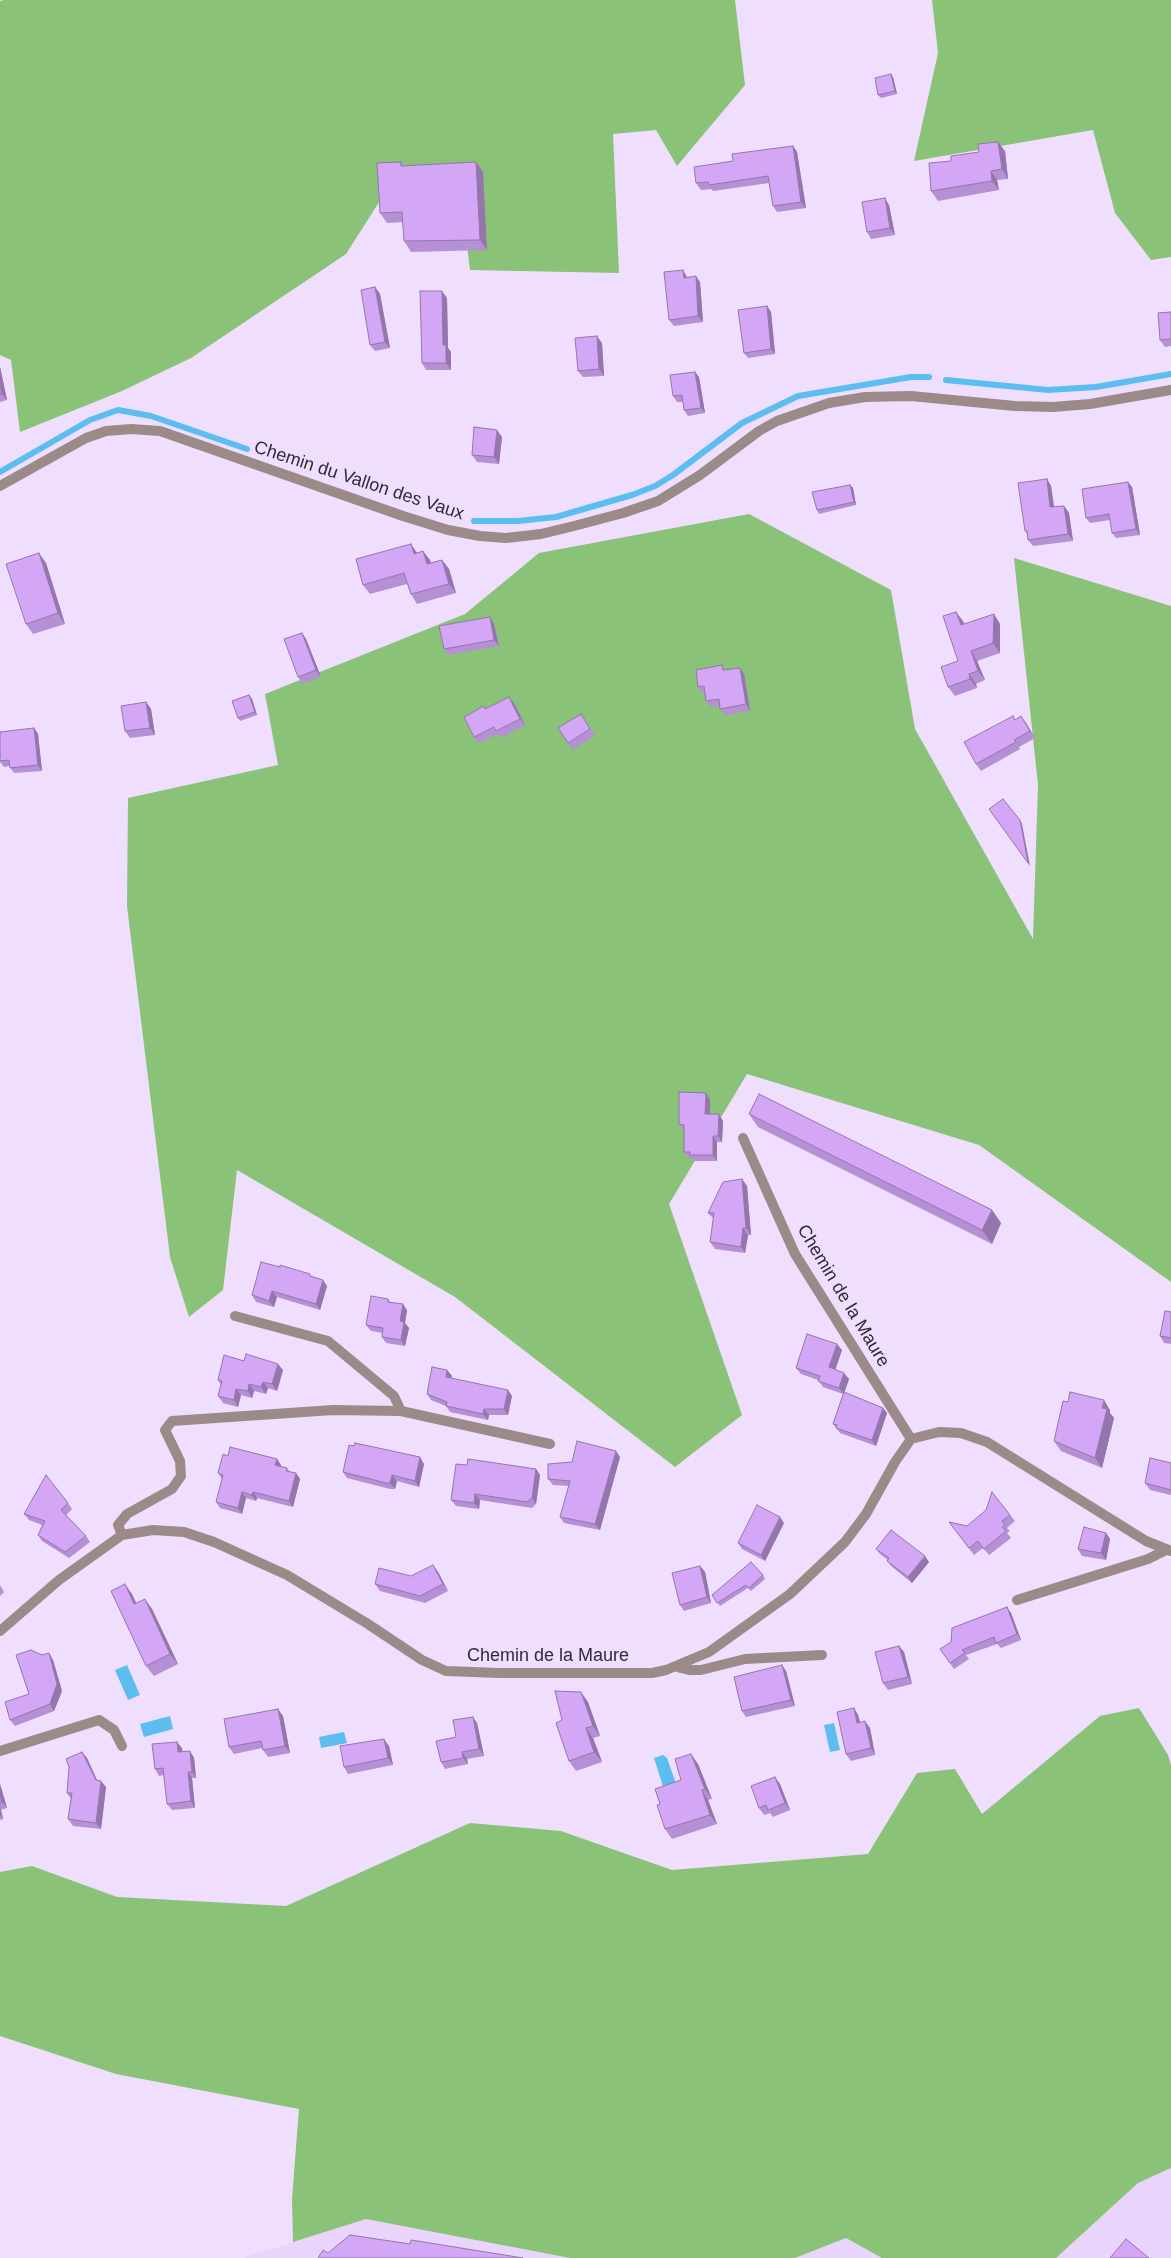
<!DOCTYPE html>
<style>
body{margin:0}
canvas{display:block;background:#efdefd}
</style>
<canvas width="1171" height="2258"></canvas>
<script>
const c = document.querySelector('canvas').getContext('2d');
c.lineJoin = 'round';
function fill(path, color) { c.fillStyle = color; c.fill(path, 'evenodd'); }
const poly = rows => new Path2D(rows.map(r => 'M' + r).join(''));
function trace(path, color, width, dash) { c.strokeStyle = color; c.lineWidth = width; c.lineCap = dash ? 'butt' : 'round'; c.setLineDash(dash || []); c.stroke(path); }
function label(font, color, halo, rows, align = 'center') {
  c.font = font + ' Arial,sans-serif'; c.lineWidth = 4.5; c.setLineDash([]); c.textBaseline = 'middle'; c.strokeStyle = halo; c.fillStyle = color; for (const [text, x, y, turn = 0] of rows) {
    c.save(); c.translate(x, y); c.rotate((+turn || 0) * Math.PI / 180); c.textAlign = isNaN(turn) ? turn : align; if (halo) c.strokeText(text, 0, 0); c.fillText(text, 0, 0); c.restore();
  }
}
fill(poly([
 [1171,2168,1171,2258,1056,2258,1138,2183],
 [366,2219,570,2258,243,2258],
 [846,2238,882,2258,795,2258]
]), '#e9d4fb');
fill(poly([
 [4,0,735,0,745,85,677,166,656,130,613,134,619,273,470,270,457,165,395,177,346,254,191,358,122,391,20,432,11,360,0,355,0,1],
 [932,0,1171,0,1171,257,1151,260,1115,213,1093,130,914,161,938,53],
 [749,514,891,590,915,729,1033,939,1038,785,1014,558,1171,606,1171,1282,979,1145,747,1074,669,1204,742,1415,675,1467,455,1297,237,1170,223,1290,189,1317,170,1257,127,906,128,798,278,765,265,694,465,614,539,553],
 [1139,1708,1168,1755,1171,1765,1171,2168,1138,2183,1056,2258,882,2258,846,2238,795,2258,570,2258,366,2219,293,2242,292,2199,299,2109,116,2074,0,2036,0,1872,32,1866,117,1897,286,1906,470,1823,561,1831,672,1870,868,1854,917,1773,955,1769,982,1814,1100,1716]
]), '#8ac278');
fill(poly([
 [127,1665,140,1695,128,1700,115,1670],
 [170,1716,173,1729,144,1737,140,1724],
 [834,1723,840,1750,830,1752,824,1725],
 [344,1732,347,1743,321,1748,319,1737],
 [663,1755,667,1758,678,1789,665,1793,654,1758]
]), '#5cbdf1');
trace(poly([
 [946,380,1048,390,1096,387,1171,374],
 [0,472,90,420,118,410,151,416,247,449],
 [474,521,518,521,556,517,632,495,655,486,673,475,742,423,798,396,911,377,929,377]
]), '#5cbdf1', 6);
trace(poly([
 [1017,1600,1148,1559,1166,1550]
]), '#9b8a87', 10);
trace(poly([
 [0,486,86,438,106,431,131,429,160,431,403,516,448,530,480,536,506,538,541,534,574,526,623,513,658,501,700,475,759,431,777,421,829,403,865,397,911,396,1015,406,1053,407,1090,404,1171,390],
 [743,1138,795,1254,911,1439],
 [235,1316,328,1341,394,1396,401,1411],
 [122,1535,118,1525,127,1514,172,1489,181,1476,180,1461,165,1430,172,1421,333,1410,401,1411,550,1444],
 [0,1631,59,1580,122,1535,153,1530,184,1532,214,1542,287,1575,368,1624,422,1660,446,1671,499,1673,652,1673,666,1670,709,1652,790,1594,845,1542,866,1514,895,1462,911,1439,939,1432,961,1433,987,1442,1146,1541,1171,1551],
 [677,1667,689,1670,701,1670,745,1659,822,1655],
 [0,1751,99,1720,114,1730,122,1746]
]), '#9b8a87', 10);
fill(poly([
 [893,77,897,94,881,98,878,95],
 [793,146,797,152,806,208,777,212,773,206,769,183,713,191,711,189,701,190,696,183,733,161],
 [1005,151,1008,179,997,180,999,190,938,201,931,191,951,161],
 [401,162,403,166,483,172,487,250,411,252,404,241,403,222,387,223,380,213],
 [889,205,895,235,871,239,867,232],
 [687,277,700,282,703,322,674,326,669,320],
 [375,287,380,294,390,348,375,351,370,345],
 [447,298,448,348,451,352,451,370,426,370,422,363],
 [767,306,771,312,775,354,748,358,744,353],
 [1171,312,1171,346,1165,347,1160,340],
 [602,343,604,376,583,377,578,371],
 [0,367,7,400,0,402],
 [695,372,699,377,705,413,688,416,684,410,683,402,677,402,673,396],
 [502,437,499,464,477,462,472,455],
 [1047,479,1051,486,1054,507,1064,506,1069,513,1073,541,1033,546,1028,540,1027,534,1025,531],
 [850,485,853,488,856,505,819,514,817,510],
 [1132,487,1140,535,1116,538,1112,533,1110,520,1090,523,1086,518],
 [417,553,430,560,431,563,442,560,449,569,456,593,417,604,411,594,407,584,370,594,363,585],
 [46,563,65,624,33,634,26,624],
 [963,621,964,624,1000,624,1000,653,977,661,985,680,976,684,977,688,955,696,948,687,958,661],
 [494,624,499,646,448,655,444,649],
 [302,633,306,639,321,677,302,684,298,677],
 [740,668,744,674,750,711,725,715,720,709,720,706,711,707,706,701,705,693,703,693,698,687,725,670],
 [249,695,252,699,257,715,240,721,238,718],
 [146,702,151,709,155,735,130,738,125,731],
 [514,703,525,725,501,738,498,734,479,743,474,737,486,709],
 [1013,716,1015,719,1026,723,1035,738,1019,747,1020,749,981,771,976,764],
 [586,721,595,736,572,750,568,743],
 [34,728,38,734,42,771,14,773,9,766,4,767,0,762,0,732],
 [710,1099,710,1114,723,1121,722,1142,717,1142,717,1161,695,1161,692,1158,688,1158,684,1152,684,1131,679,1124],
 [749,1114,992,1210,1001,1223,992,1244,758,1127],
 [742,1179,747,1186,751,1235,748,1235,745,1253,715,1249,710,1242,714,1219,708,1213],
 [312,1276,327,1286,320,1310,277,1297,274,1307,256,1302,252,1295],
 [388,1299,390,1302,407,1310,405,1323,409,1328,405,1346,386,1343,382,1337,382,1333,371,1331,366,1325],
 [1171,1312,1171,1344,1164,1343,1160,1336],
 [842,1350,835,1369,849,1379,844,1392,883,1408,887,1413,876,1446,840,1433,833,1424,843,1394,823,1387,818,1380,801,1374,796,1368],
 [244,1361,283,1370,277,1391,268,1388,266,1394,254,1391,252,1398,241,1395,238,1407,223,1403,218,1396,221,1385,218,1380],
 [447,1370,452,1376,451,1378,512,1396,508,1415,489,1415,488,1420,450,1412,446,1406,431,1400,427,1394],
 [1068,1402,1110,1410,1110,1413,1114,1418,1102,1468,1061,1451,1054,1441],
 [228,1456,277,1459,281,1465,280,1466,287,1468,290,1472,296,1473,300,1479,293,1507,257,1498,256,1501,246,1498,242,1514,220,1508,216,1502,222,1479,218,1473],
 [620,1457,600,1530,564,1523,560,1517,569,1486,553,1485,548,1479],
 [1171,1463,1171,1495,1150,1490,1145,1483],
 [424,1464,419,1487,397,1481,395,1489,390,1489,347,1478,343,1472],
 [467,1465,536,1469,540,1475,536,1504,532,1508,480,1500,479,1509,456,1506,451,1500],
 [68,1503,72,1509,66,1515,86,1536,90,1542,69,1558,42,1541,38,1535,42,1525,29,1520,24,1514],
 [1010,1515,1015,1521,1007,1528,1010,1531,1007,1533,1011,1538,989,1555,983,1548,974,1555,949,1522,967,1526],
 [784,1523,765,1561,742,1549,738,1543],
 [1106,1533,1110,1539,1106,1560,1082,1556,1078,1549],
 [876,1549,929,1562,912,1583,891,1566,887,1561,888,1560,880,1554],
 [433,1565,438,1572,448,1591,425,1603,380,1591,375,1584,411,1576],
 [700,1566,705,1572,711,1603,684,1611,680,1605],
 [763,1575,765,1579,751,1591,748,1588,720,1606,712,1595],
 [0,1585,4,1592,0,1596],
 [132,1594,136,1603,152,1609,178,1664,154,1676,146,1666],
 [1011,1613,1021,1640,1001,1648,997,1644,966,1655,969,1659,954,1669,940,1649],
 [899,1646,904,1652,912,1684,888,1690,883,1683],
 [49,1653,53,1660,62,1691,54,1711,15,1726,10,1720,29,1694,42,1655],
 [786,1671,795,1706,746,1717,742,1711],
 [588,1702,600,1736,593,1738,602,1762,576,1771,569,1761],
 [854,1708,858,1715,860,1722,870,1728,875,1755,851,1761,846,1754],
 [283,1716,290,1753,268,1757,263,1750,262,1748,234,1754,229,1747],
 [477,1723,484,1756,467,1759,468,1764,445,1769,441,1762,456,1737],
 [389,1746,393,1765,348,1774,344,1767],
 [182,1748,182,1752,190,1751,194,1758,196,1778,192,1778,195,1808,172,1810,167,1804,164,1775,159,1776,155,1769],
 [82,1752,87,1758,97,1780,106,1787,101,1829,73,1826,68,1819,71,1799,67,1793],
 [698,1764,712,1799,708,1800,717,1824,672,1839,665,1829,660,1804,681,1780],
 [0,1784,7,1808,1,1810,3,1819,0,1820],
 [780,1784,790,1810,773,1817,770,1813,764,1815,759,1808]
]), '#b590d4');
fill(poly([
 [891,74,893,77,897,94,895,91],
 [998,142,1005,151,1008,179,1002,169],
 [793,146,797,152,806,208,801,202],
 [476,162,483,172,487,250,480,240],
 [991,171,997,180,999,190,992,181],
 [885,198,889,205,895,235,890,228],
 [683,270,687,277,688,284,684,278],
 [696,276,700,282,703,322,698,316],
 [375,287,380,294,390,348,385,342],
 [442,291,447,298,448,348,451,352,451,370,446,363,443,345],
 [767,306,771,312,775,354,771,349],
 [597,336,602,343,604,376,599,369],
 [0,367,7,400,2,394,0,384],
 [695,372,699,377,705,413,701,408],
 [497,430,502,437,499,464,494,457],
 [1047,479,1051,486,1055,514,1050,507],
 [1128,482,1132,487,1140,535,1136,529],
 [850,485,853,488,856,505,854,502],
 [1064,506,1069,513,1073,541,1068,534],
 [411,544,417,553,414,554],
 [423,551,430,560,433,573,427,564],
 [39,553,46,563,65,624,58,613],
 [442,560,449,569,456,593,449,584],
 [956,612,963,621,968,635,961,625],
 [994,614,1000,624,1000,653,993,643],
 [490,617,494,624,499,646,494,640],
 [302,633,306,639,321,677,316,670],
 [971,651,977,661,985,680,978,671],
 [740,668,744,674,750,711,746,704],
 [969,674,976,684,977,688,970,679],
 [249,695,252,699,257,715,255,712],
 [509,697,514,703,525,725,520,719],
 [146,702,151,709,155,735,150,728],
 [1021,716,1026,723,1035,738,1030,731],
 [34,728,38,734,42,771,38,765],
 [1020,820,1022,824,1030,866,1028,863],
 [706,1093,710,1099,710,1121,705,1114],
 [719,1114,723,1121,722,1142,718,1136],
 [713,1136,717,1142,717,1161,713,1155],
 [742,1179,747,1186,751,1235,746,1228],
 [992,1210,1001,1223,992,1244,982,1230],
 [743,1228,748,1235,745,1253,741,1247],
 [323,1280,327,1286,320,1310,316,1304],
 [272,1291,277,1297,274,1307,269,1301],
 [403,1304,407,1310,405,1323,409,1328,405,1346,401,1340,400,1321],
 [837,1344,842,1350,834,1374,829,1367],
 [278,1364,283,1370,277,1391,272,1384],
 [447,1370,452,1376,450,1383,446,1377],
 [844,1373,849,1379,844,1394,839,1388],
 [263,1382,268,1388,266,1394,261,1387],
 [249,1384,254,1391,252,1398,248,1391],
 [236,1389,241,1395,238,1407,234,1400],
 [508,1390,512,1396,508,1415,504,1409],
 [1104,1400,1110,1410,1110,1413,1114,1418,1102,1468,1095,1458],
 [883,1408,887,1413,876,1446,872,1440],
 [484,1409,489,1415,488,1420,483,1414],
 [616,1451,620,1457,600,1530,595,1524],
 [420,1457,424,1464,419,1487,415,1481],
 [277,1459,281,1465,279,1471,275,1465],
 [536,1469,540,1475,536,1504,532,1498],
 [296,1473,300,1479,293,1507,289,1501],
 [392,1475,397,1481,395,1489,390,1483],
 [242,1492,246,1498,242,1514,238,1508],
 [253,1492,257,1498,256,1501,252,1495],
 [475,1494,480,1500,479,1509,474,1503],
 [780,1517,784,1523,765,1561,761,1555],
 [1106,1533,1110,1539,1106,1560,1101,1553],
 [925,1556,929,1562,912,1583,908,1577],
 [433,1565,438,1572,448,1591,443,1584],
 [700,1566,705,1572,711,1603,707,1597],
 [125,1584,132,1594,141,1614,134,1604],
 [145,1599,152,1609,178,1664,170,1654],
 [1007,1607,1011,1613,1021,1640,1017,1634],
 [899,1646,904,1652,912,1684,908,1677],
 [49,1653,53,1660,62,1691,54,1711,50,1704],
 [782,1665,786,1671,795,1706,791,1700],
 [581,1692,588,1702,600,1736,593,1726],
 [854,1708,858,1715,862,1730,857,1723],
 [278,1709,283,1716,290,1753,285,1746],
 [473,1717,477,1723,484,1756,479,1749],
 [865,1721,870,1728,875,1755,871,1748],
 [586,1728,593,1738,602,1762,594,1752],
 [384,1739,389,1746,393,1765,388,1758],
 [177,1742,182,1748,183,1759,178,1752],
 [190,1751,194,1758,196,1778,192,1772],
 [82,1752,87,1758,100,1787,96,1780],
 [462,1752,467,1759,468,1764,463,1758],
 [691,1754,698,1764,712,1799,705,1789],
 [188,1772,192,1778,195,1808,191,1801],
 [775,1777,780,1784,790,1810,785,1803],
 [101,1781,106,1787,101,1829,96,1823],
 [0,1784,7,1808,2,1802,0,1794],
 [702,1790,708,1800,717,1824,710,1815],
 [0,1808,1,1810,3,1819,0,1815]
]), '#9475ac');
const building = poly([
 [891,74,895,91,878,95,875,78,891,74],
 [998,142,1002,169,991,171,992,181,931,191,929,163,951,161,951,156,979,152,978,144,998,142],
 [793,146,801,202,773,206,768,176,709,185,708,182,696,183,694,167,733,161,732,154,793,146],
 [401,162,401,166,476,162,480,240,404,241,402,212,380,213,377,163,401,162],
 [885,198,890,228,867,232,862,202,885,198],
 [683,270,684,278,696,276,698,316,669,320,664,272,683,270],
 [375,287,385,342,370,345,361,290,375,287],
 [420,291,442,291,443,345,446,345,446,363,422,363,420,291],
 [767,306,771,349,744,353,738,310,767,306],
 [1171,312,1171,339,1160,340,1158,313,1171,312],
 [597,336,599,369,578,371,575,338,597,336],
 [695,372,701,408,684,410,682,395,673,396,670,375,695,372],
 [0,384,2,394,0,394,0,384],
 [474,427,497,430,494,457,472,455,474,427],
 [1047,479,1050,507,1064,506,1068,534,1028,540,1027,531,1025,531,1018,483,1047,479],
 [1128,482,1136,529,1112,533,1109,514,1086,518,1082,489,1128,482],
 [850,485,854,502,817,510,812,492,850,485],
 [411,544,414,554,423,551,427,564,442,560,449,584,411,594,404,573,363,585,356,559,411,544],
 [39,553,58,613,26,624,6,564,39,553],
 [956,612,961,625,994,614,993,643,971,651,978,671,969,674,970,679,948,687,941,667,958,661,943,616,956,612],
 [490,617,494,640,444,649,439,626,490,617],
 [302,633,316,670,298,677,284,639,302,633],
 [722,665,723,670,740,668,746,704,720,709,719,699,706,701,704,686,698,687,696,670,722,665],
 [249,695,255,712,238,718,232,701,249,695],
 [509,697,520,719,496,731,494,727,474,737,464,717,484,706,485,709,509,697],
 [146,702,150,728,125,731,121,706,146,702],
 [581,714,590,729,568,743,558,728,581,714],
 [1013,716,1015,720,1021,716,1030,731,1014,740,1016,742,976,764,964,742,1013,716],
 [34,728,38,765,10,768,9,760,0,761,0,732,34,728],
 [1003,799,1020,820,1028,863,989,809,1003,799],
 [679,1092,706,1093,705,1114,719,1114,718,1136,713,1136,713,1155,690,1155,690,1152,684,1152,684,1125,679,1124,679,1092],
 [759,1094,992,1210,982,1230,749,1114,759,1094],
 [742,1179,746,1228,743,1228,741,1247,710,1242,714,1213,708,1213,723,1182,742,1179],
 [261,1262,280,1267,280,1265,310,1274,310,1276,323,1280,316,1304,272,1291,269,1301,252,1295,261,1262],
 [371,1296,388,1299,388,1302,403,1304,400,1321,404,1322,401,1340,382,1337,383,1328,366,1325,371,1296],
 [1165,1311,1171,1312,1171,1338,1160,1336,1165,1311],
 [807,1334,837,1344,829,1367,844,1373,839,1388,818,1381,820,1376,796,1368,807,1334],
 [246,1354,278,1364,272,1384,263,1382,261,1387,249,1384,248,1391,236,1389,234,1400,218,1396,222,1381,218,1380,224,1355,244,1361,246,1354],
 [432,1367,447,1370,446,1377,508,1390,504,1409,484,1409,483,1414,446,1406,447,1402,427,1394,432,1367],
 [844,1392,883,1408,872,1440,836,1428,837,1425,833,1424,844,1392],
 [1070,1392,1104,1400,1102,1408,1107,1409,1095,1458,1054,1441,1063,1401,1068,1402,1070,1392],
 [577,1441,616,1451,595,1524,560,1517,570,1481,548,1479,548,1464,572,1462,577,1441],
 [355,1443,420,1457,415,1481,392,1475,390,1483,386,1483,343,1472,349,1445,354,1446,355,1443],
 [230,1447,277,1459,275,1465,287,1468,286,1471,296,1473,289,1501,253,1492,252,1495,242,1492,238,1508,216,1502,223,1475,218,1473,223,1454,228,1456,230,1447],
 [1150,1458,1171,1463,1171,1490,1145,1483,1150,1458],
 [468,1459,536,1469,532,1498,527,1502,475,1494,474,1503,451,1500,456,1464,467,1465,468,1459],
 [46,1475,68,1503,61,1510,86,1536,65,1552,38,1535,45,1521,24,1514,46,1475],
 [992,1492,1010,1515,1002,1521,1005,1525,1002,1527,1006,1531,984,1549,978,1541,969,1548,949,1522,967,1526,986,1510,992,1492],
 [757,1505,780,1517,761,1555,738,1543,757,1505],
 [1084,1527,1106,1533,1101,1553,1078,1549,1084,1527],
 [891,1530,925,1556,908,1577,887,1561,889,1558,876,1549,891,1530],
 [751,1562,763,1575,749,1588,746,1585,717,1603,712,1595,751,1562],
 [433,1565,443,1584,420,1596,375,1584,379,1568,411,1576,433,1565],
 [700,1566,707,1597,680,1605,672,1573,700,1566],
 [125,1584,134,1604,145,1599,170,1654,146,1666,111,1591,125,1584],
 [1007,1607,1017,1634,996,1643,994,1637,962,1650,965,1653,950,1663,940,1649,951,1642,952,1628,1007,1607],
 [899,1646,908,1677,883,1683,875,1652,899,1646],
 [31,1650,42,1655,49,1653,57,1684,50,1704,10,1720,5,1702,29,1694,16,1655,31,1650],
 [782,1665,791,1700,742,1711,734,1677,782,1665],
 [555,1691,581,1692,593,1726,586,1728,594,1752,569,1761,556,1723,562,1720,555,1691],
 [854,1708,857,1723,865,1721,871,1748,846,1754,837,1712,854,1708],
 [278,1709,285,1746,263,1750,261,1741,229,1747,224,1719,278,1709],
 [473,1717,479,1749,462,1752,463,1758,441,1762,436,1741,456,1737,453,1720,473,1717],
 [384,1739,388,1758,344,1767,340,1746,384,1739],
 [177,1742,178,1752,190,1751,192,1772,188,1772,191,1801,167,1804,163,1768,155,1769,152,1744,177,1742],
 [82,1752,96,1780,101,1781,96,1823,68,1819,72,1793,67,1793,69,1767,66,1759,82,1752],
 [691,1754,705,1789,702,1790,710,1815,665,1829,657,1805,660,1804,655,1789,681,1780,675,1759,691,1754],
 [775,1777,785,1803,768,1810,766,1805,759,1808,751,1786,775,1777],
 [0,1794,2,1802,0,1803,0,1794],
 [350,2235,410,2244,411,2240,523,2258,318,2258,323,2250,328,2253,350,2235],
 [1126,2239,1149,2258,1110,2258,1126,2239]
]);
fill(building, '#d3a7f6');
trace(building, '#9475ac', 1);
label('18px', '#312b37', '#efdefd', [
 ["Chemin du Vallon des Vaux",359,481,18],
 ["Chemin de la Maure",843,1296,59],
 ["Chemin de la Maure",548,1656]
]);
</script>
